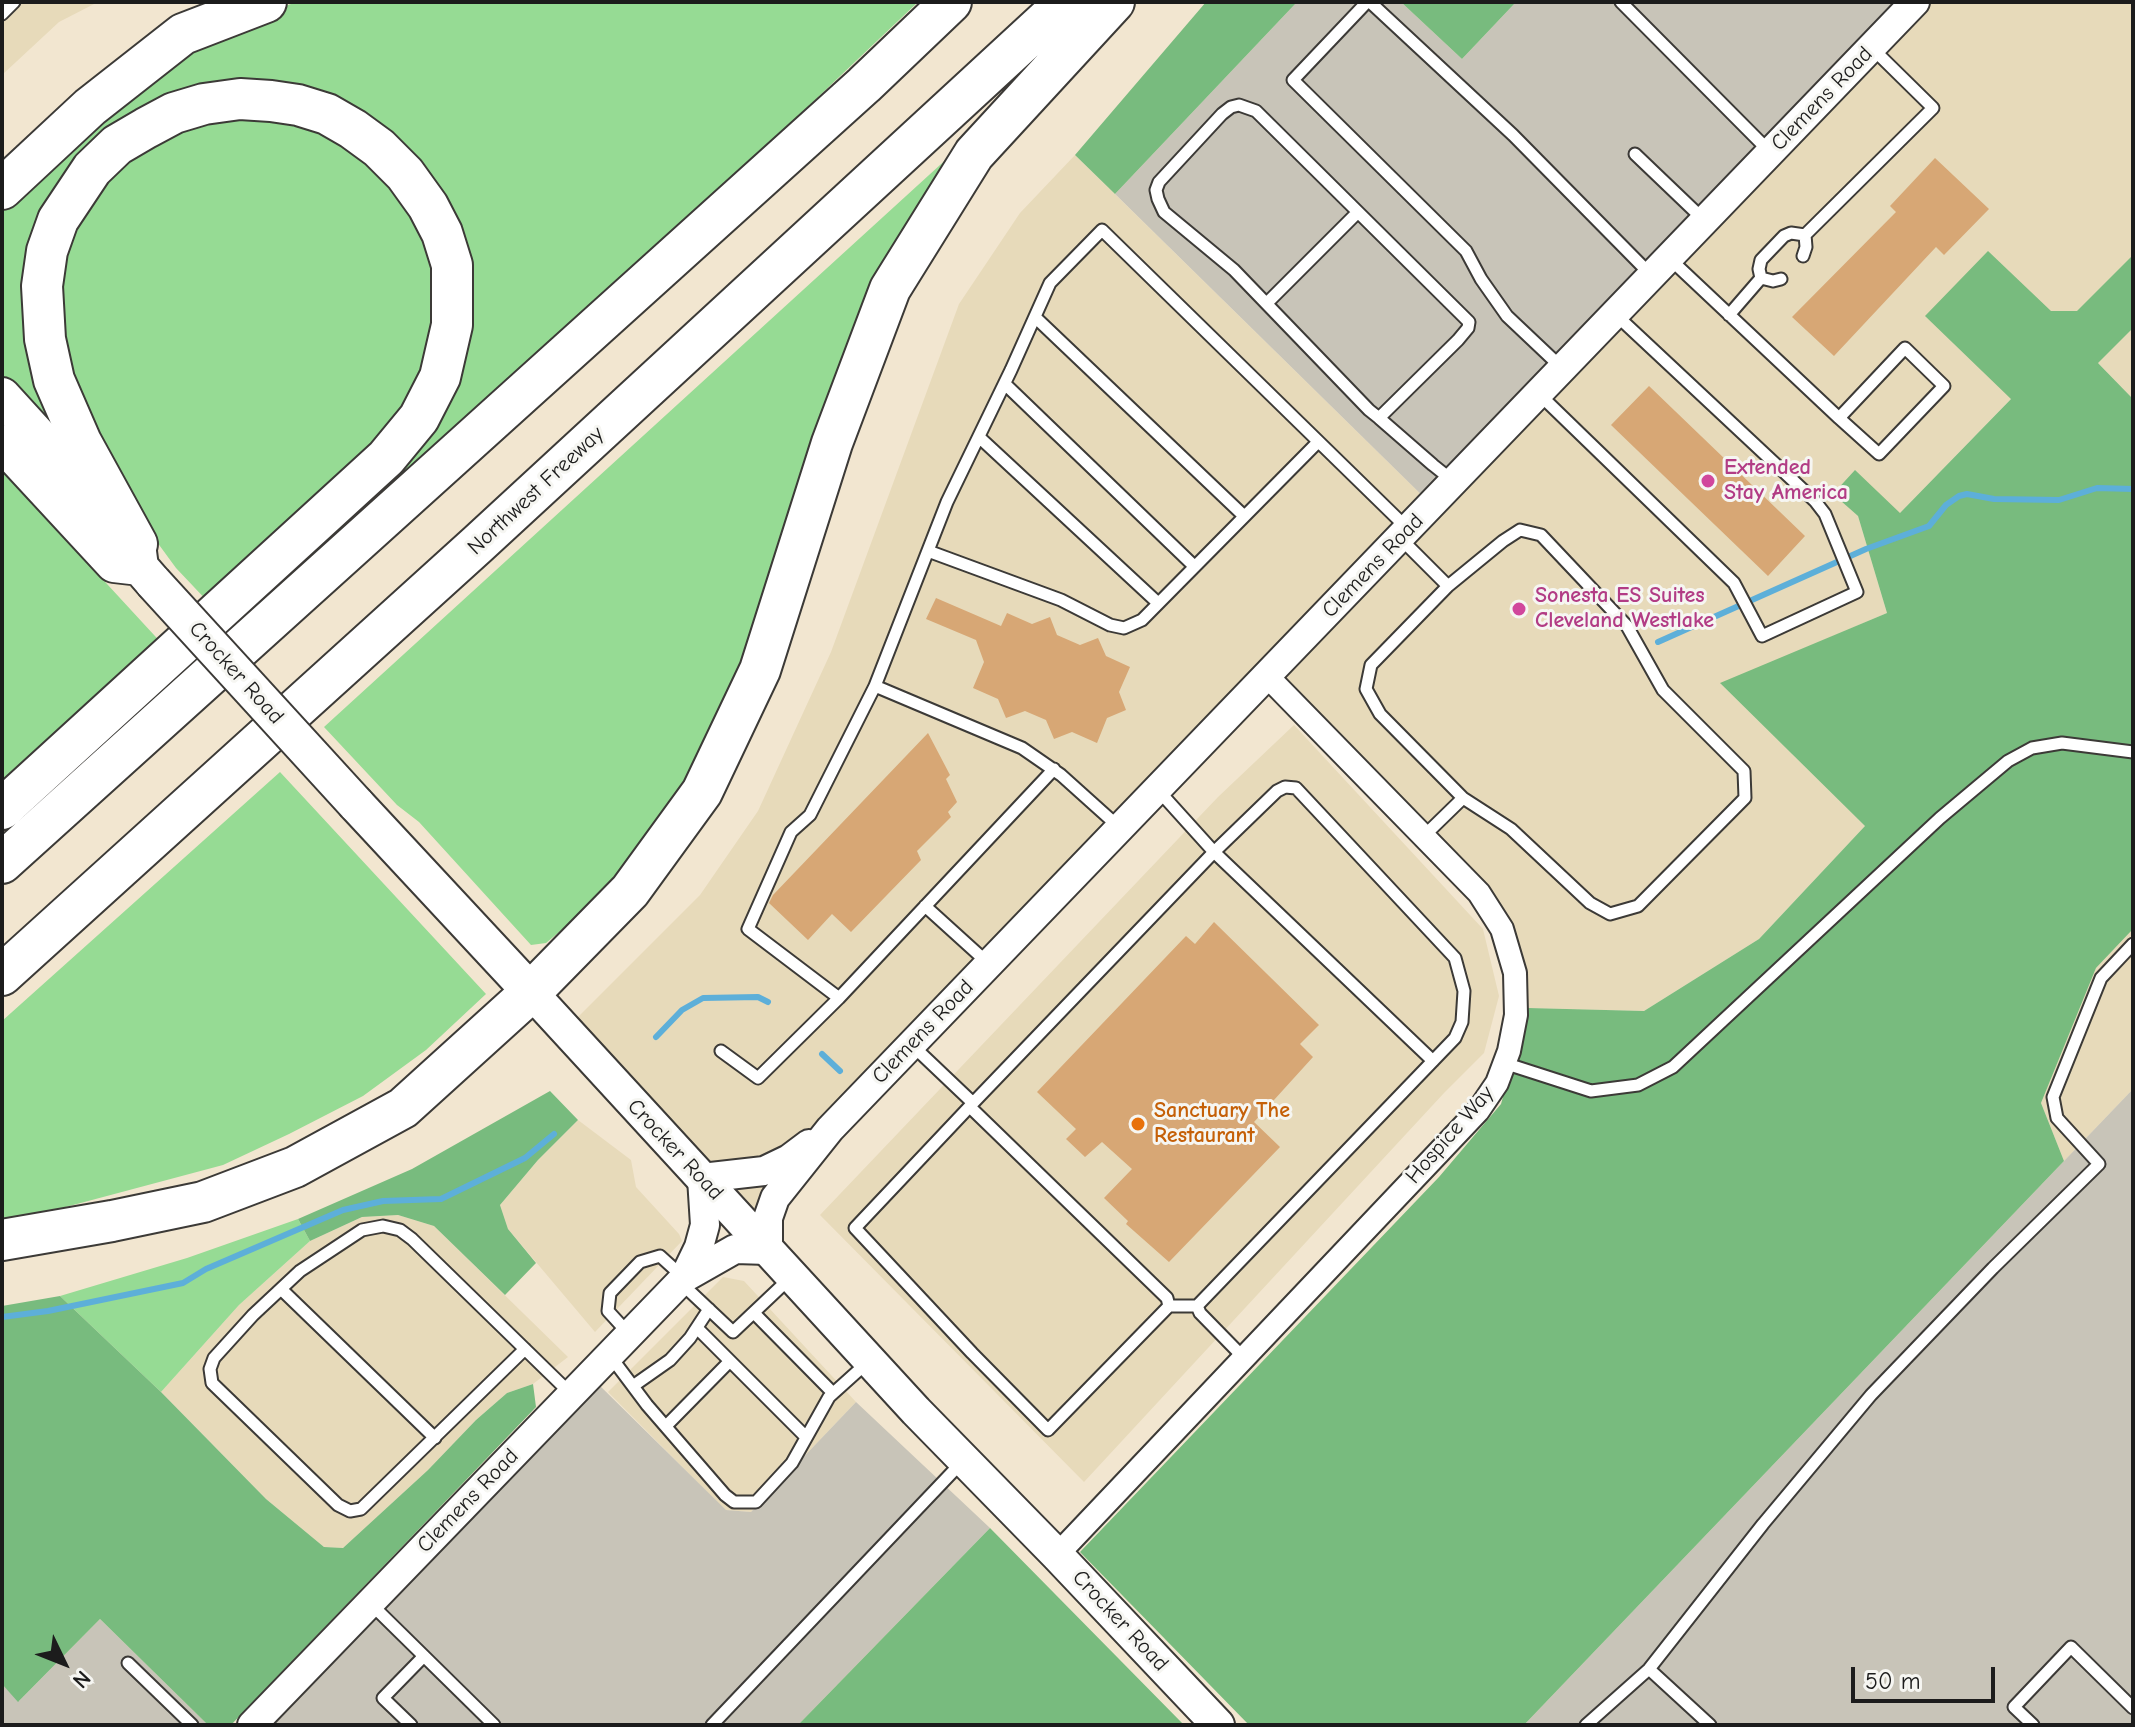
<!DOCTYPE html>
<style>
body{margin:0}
#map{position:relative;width:2135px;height:1727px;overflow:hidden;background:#f2e6d0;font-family:"Comic Neue",sans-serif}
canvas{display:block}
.frame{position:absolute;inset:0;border:4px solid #1c1c1c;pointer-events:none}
.north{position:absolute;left:24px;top:1623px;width:80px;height:80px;-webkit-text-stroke:6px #f6f6f2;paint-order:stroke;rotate:133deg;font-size:22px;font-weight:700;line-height:32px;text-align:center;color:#1c1c1c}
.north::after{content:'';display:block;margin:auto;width:28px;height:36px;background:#1c1c1c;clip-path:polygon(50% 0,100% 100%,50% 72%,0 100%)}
.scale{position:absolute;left:1851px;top:1667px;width:144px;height:36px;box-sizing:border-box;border:4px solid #1c1c1c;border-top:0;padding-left:10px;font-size:24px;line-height:28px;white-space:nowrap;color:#1c1c1c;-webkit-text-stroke:6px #f6f6f2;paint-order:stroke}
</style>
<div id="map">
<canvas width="2135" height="1727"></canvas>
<div class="frame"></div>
<div class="north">N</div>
<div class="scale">50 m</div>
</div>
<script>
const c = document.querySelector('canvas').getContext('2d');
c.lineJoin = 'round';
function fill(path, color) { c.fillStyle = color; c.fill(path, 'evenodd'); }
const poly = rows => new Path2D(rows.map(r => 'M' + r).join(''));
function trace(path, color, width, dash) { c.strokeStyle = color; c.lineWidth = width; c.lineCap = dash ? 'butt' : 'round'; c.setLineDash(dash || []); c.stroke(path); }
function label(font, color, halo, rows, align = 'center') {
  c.font = font + ' "Comic Neue",sans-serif'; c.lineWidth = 6; c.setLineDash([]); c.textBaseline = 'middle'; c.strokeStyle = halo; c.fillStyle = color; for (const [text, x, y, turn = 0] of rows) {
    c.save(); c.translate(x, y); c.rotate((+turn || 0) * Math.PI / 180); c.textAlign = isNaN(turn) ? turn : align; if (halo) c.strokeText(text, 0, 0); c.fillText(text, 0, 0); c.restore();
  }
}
fill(poly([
 [2,2,98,2,59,22,2,75],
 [1927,2,2133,2,2133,399,2072,336,1900,513,1833,494,1858,516,1887,613,1721,684,1865,826,1759,939,1644,1011,1528,1008,1521,960,1508,914,1478,876,1282,675,754,1221,571,1024,700,895,758,811,831,652,959,304,1020,213,1075,155,1440,513],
 [1294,725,1483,929,1499,996,1484,1053,1444,1093,1084,1482,820,1215,1218,797],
 [2133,929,2133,1089,2064,1161,2041,1103,2096,968],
 [578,1120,631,1160,636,1187,679,1234,682,1241,595,1332,508,1229,500,1205,538,1160],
 [398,1215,434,1226,568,1357,533,1384,507,1393,476,1420,428,1470,343,1548,324,1547,266,1499,161,1392,239,1305,310,1241,362,1217],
 [723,1277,744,1281,856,1402,751,1512,725,1510,608,1392]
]), '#e7daba');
fill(poly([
 [1297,2,1401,2,1462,59,1516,2,1927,2,1440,513,1115,194],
 [2133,1089,2133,1725,1524,1725,2064,1161],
 [595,1381,726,1510,751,1512,856,1402,990,1528,798,1725,266,1725],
 [100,1619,208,1725,2,1725,2,1684,19,1701]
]), '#c8c4b8');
fill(poly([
 [297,2,591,2,617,4,672,2,918,2,694,215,237,626,231,621,457,379,428,184,247,89,51,207,60,419,51,429,2,377,2,206,143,81,243,20],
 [233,111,333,130,407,190,442,284,415,407,211,605,176,568,146,527,95,449,62,345,58,281,64,247,111,170,152,139],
 [963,144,768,620,667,822,589,907,546,943,531,945,419,822,397,805,324,727],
 [2,470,166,648,2,800],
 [280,772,486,994,426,1050,363,1096,289,1134,223,1165,2,1224,2,1021],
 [298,1219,310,1241,239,1305,161,1392,60,1296,187,1258]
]), '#96db94');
fill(poly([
 [1206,2,1297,2,1115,194,1075,155],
 [1401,2,1516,2,1462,59],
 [1988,251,2051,311,2077,311,2133,255,2133,328,2098,363,2133,399,2133,929,2096,968,2041,1103,2064,1161,1524,1725,1249,1725,1080,1552,1439,1177,1501,1104,1528,1008,1644,1011,1759,939,1865,826,1720,683,1887,613,1858,516,1833,494,1855,470,1900,513,2011,399,1925,316],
 [550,1091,578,1120,538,1160,500,1205,508,1229,536,1263,505,1295,434,1226,398,1215,362,1217,310,1241,298,1219,412,1169],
 [60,1296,161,1392,266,1499,324,1547,343,1548,428,1470,476,1420,507,1393,533,1384,536,1407,231,1725,208,1725,100,1619,18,1702,2,1684,2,1306],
 [990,1528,1184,1725,798,1725]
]), '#78bb7e');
trace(poly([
 [1658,642,1866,549,1929,526,1946,505,1959,496,1967,494,1994,499,2059,500,2097,488,2133,489],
 [656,1037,682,1010,703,998,758,997,768,1002],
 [822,1054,840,1071],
 [2,1317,48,1311,183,1283,206,1269,343,1210,383,1201,441,1199,525,1158,554,1134]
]), '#5dafd9', 6);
fill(poly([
 [1935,158,1989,209,1944,255,1936,247,1834,356,1792,317,1896,212,1890,206],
 [1649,386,1805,536,1768,576,1611,425],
 [936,598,1001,626,1007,613,1032,624,1050,617,1057,635,1080,645,1098,638,1106,656,1130,667,1119,692,1126,710,1107,718,1097,743,1072,732,1054,739,1046,720,1025,711,1006,718,998,699,973,688,984,662,976,640,926,619],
 [928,733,950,775,946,779,957,802,948,812,951,817,917,851,921,860,851,932,832,914,808,940,769,903,773,895],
 [1214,922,1319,1025,1300,1044,1313,1057,1254,1122,1280,1147,1169,1262,1126,1224,1128,1221,1104,1198,1132,1169,1102,1142,1085,1157,1066,1139,1076,1129,1037,1092,1186,936,1195,944]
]), '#d7a775');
const service = poly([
 [1367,2,1293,80,1466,251,1481,279,1507,316,1562,368],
 [1370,2,1513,135,1651,275],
 [1621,2,1770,152],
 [2,14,14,2],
 [1635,154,1704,220],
 [1803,256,1806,247,1805,235,1933,108,1872,48],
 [1669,258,1839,418,1879,454,1944,386,1905,348,1839,418],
 [1761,278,1773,281,1781,279],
 [1267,303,1358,212],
 [1729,315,1761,278,1759,269,1761,260,1784,236,1791,233,1805,235],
 [1035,317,1244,516],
 [1005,384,1194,566],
 [1538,393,1734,583,1762,636,1857,592,1825,514,1815,501,1615,314],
 [1379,418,1458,340,1468,328,1469,322,1256,111,1239,105,1231,107,1222,114,1159,182,1156,190,1158,199,1164,212,1234,270,1369,410,1379,418,1433,465,1453,481],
 [979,437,1158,603],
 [1400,538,1448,586,1503,541,1520,530,1541,535,1627,626,1663,690,1744,771,1745,798,1638,906,1610,914,1590,903,1511,829,1463,798,1380,714,1366,689,1371,665,1448,586],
 [928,551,1061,600,1110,625,1124,628,1142,620,1318,442],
 [875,686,1022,748,1061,775,1120,828],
 [1054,769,839,998,748,929,791,832,810,815,875,686,947,502,1011,370,1050,283,1102,230,1408,529],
 [1158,790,1214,852,1277,791,1285,787,1296,788,1455,958,1464,991,1462,1022,1455,1038,1197,1306,1200,1313,1244,1358],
 [1424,836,1463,798],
 [925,906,989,964],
 [913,1046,973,1103,855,1228,972,1353,1048,1430,1169,1306,1197,1306],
 [721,1051,758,1078,839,998],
 [1504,1063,1591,1091,1638,1085,1673,1067,1940,818,2008,761,2032,748,2062,743,2133,752],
 [973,1103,1214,852,1433,1061],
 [970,1107,1167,1298,1169,1306],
 [682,1284,733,1332,789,1279],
 [281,1289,435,1438],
 [754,1313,833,1393],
 [697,1328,806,1437],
 [629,1334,608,1311,610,1293,640,1262,660,1256,682,1276],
 [525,1349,361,1509,350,1511,338,1505,212,1383,210,1369,214,1358,253,1315,300,1271,362,1230,383,1226,400,1230,412,1239,570,1393],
 [611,1357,647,1405,725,1495,734,1502,756,1502,792,1463,829,1397,869,1361],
 [633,1386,670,1360,690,1338,709,1309],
 [666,1426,730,1361],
 [370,1603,494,1725],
 [128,1663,192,1725],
 [1649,1669,1710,1725],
 [411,1725,383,1698,424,1656],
 [712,1725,961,1463],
 [1586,1725,1649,1669,1763,1524,1871,1395,1993,1268,2099,1164,2057,1118,2053,1097,2101,978,2133,944],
 [2033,1725,2014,1707,2071,1647,2133,1708]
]);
const minor = poly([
 [1057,1555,1478,1111,1497,1083,1509,1051,1516,1015,1515,973,1502,929,1479,893,1267,676]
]);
const tertiary = poly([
 [684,1278,699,1247,705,1225,702,1178,764,1171,789,1159,809,1144],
 [252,1725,684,1278,735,1249,768,1250,768,1218,775,1198,830,1129,1915,2]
]);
const secondary = poly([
 [531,992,916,1411,1057,1555,1218,1725]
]);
const primary = poly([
 [2,396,137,544,140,567,153,582],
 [2,443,114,564,140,567],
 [356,804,531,992]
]);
const motorway = poly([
 [2,189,90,107,183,34,266,2],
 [2,809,386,458,419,418,440,377,452,325,452,265,442,233,428,206,405,174,379,148,353,129,327,114,298,105,271,101,240,99,204,104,174,113,146,128,117,145,92,169,58,220,47,251,42,286,45,339,54,380,81,442,137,544],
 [2,863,864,85,951,2],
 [2,975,478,544,1066,2],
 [2,1240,112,1221,203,1202,295,1167,403,1108,531,992,630,891,702,792,760,670,832,443,890,289,974,154,1114,2]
]);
trace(service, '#3c3a37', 15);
trace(minor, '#3c3a37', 26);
trace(tertiary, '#3c3a37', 32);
trace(secondary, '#3c3a37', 36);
trace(primary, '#3c3a37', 40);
trace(motorway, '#3c3a37', 44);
trace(service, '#fff', 11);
trace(minor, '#fff', 22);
trace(tertiary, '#fff', 28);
trace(secondary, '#fff', 32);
trace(primary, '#fff', 36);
trace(motorway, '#fff', 40);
const primaryBridge = poly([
 [153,582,356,804]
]);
trace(primaryBridge, '#3c3a37', 40, []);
trace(primaryBridge, '#fff', 36);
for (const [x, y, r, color] of [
 [1708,481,8,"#d1479c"],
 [1519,609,8,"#d1479c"],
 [1138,1124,8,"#e8710a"]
]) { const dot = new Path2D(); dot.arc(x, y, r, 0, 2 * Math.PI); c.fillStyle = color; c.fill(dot); trace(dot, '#f6f6f2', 3); }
label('22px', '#1c1c1c', '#f6f6f2', [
 ["Clemens Road",1822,99,-46],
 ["Northwest Freeway",536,491,-43],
 ["Clemens Road",1373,566,-46],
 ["Crocker Road",236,673,48],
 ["Clemens Road",923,1032,-46],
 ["Hospice Way",1450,1135,-49],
 ["Crocker Road",675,1150,47],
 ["Clemens Road",468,1501,-46],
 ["Crocker Road",1120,1621,47]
]);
label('bold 22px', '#b23c85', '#f6f6f2', [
 ["Extended",1724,468],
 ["Stay America",1724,493],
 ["Sonesta ES Suites",1535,596],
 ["Cleveland Westlake",1535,621]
], 'left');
label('bold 22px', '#c56008', '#f6f6f2', [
 ["Sanctuary The",1154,1111],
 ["Restaurant",1154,1136]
], 'left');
</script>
